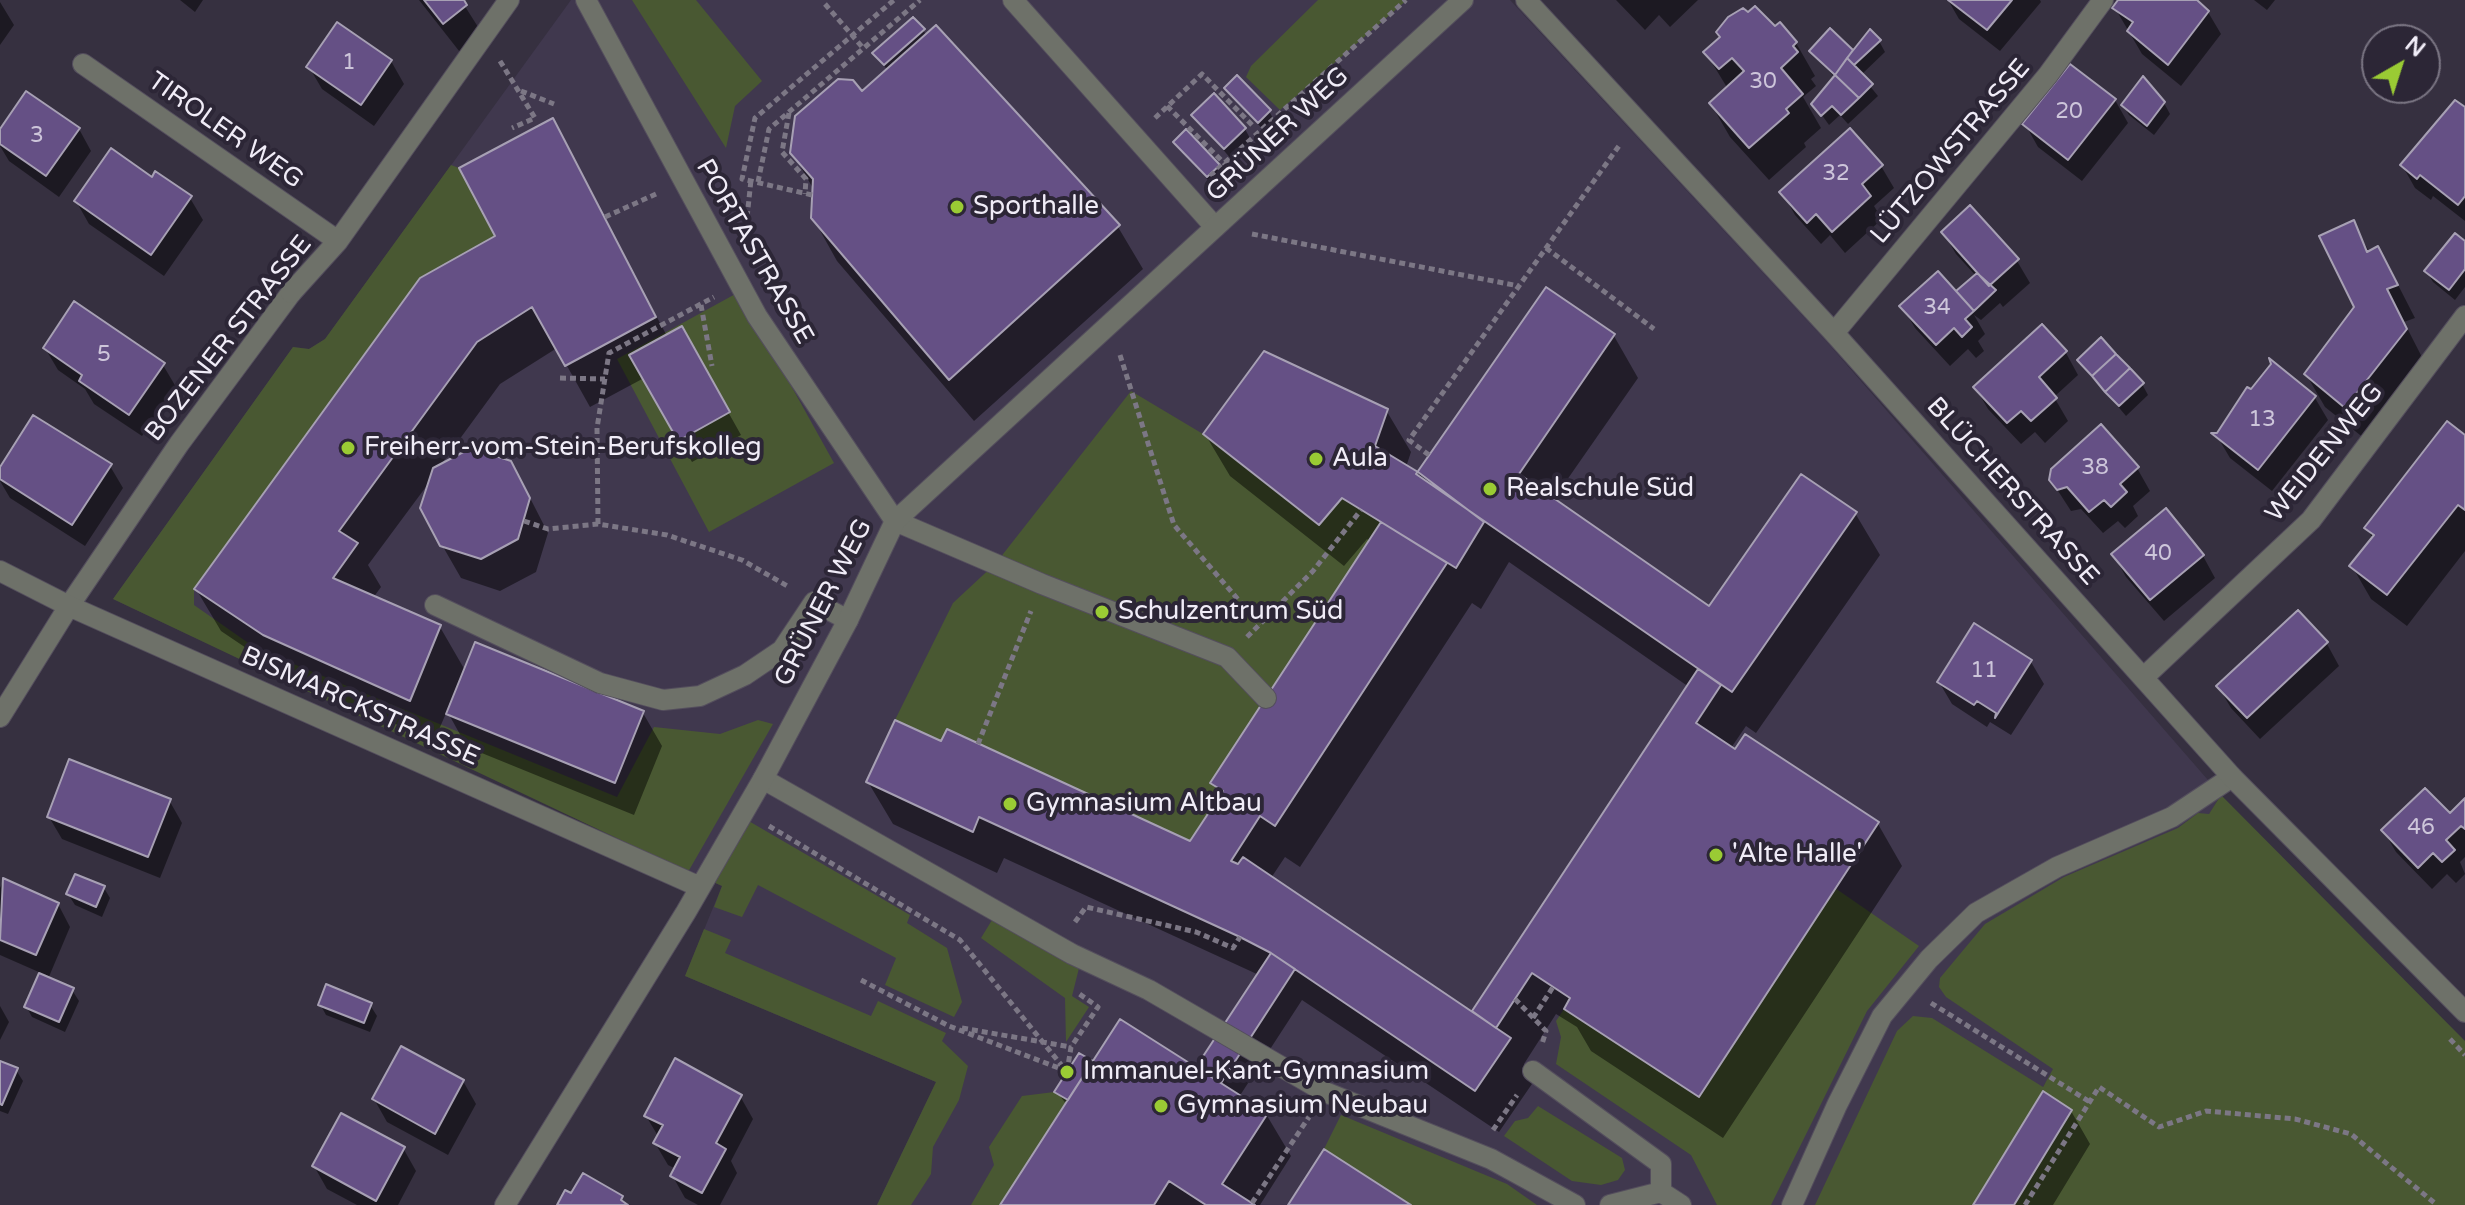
<!DOCTYPE html>
<meta charset="utf-8">
<style>
body{margin:0}
#map{position:relative;width:2465px;height:1205px;overflow:hidden;background:#363040;font-family:"Varela Round",sans-serif}
canvas{display:block}
.north{position:absolute;left:2361px;top:24px;width:80px;height:80px;box-sizing:border-box;background:#2c2636;border:2px solid #7a7583;border-radius:50%;rotate:39deg;font-size:22px;font-weight:700;line-height:32px;text-align:center;color:#f0ecf7}
.north::after{content:'';display:block;margin:auto;width:28px;height:36px;background:#9acb34;clip-path:polygon(50% 0,100% 100%,50% 72%,0 100%)}
</style>
<div id="map">
<canvas width="2465" height="1205"></canvas>
<div class="north">N</div>
</div>
<script>
const c = document.querySelector('canvas').getContext('2d');
c.lineJoin = 'round';
function fill(path, color) { c.fillStyle = color; c.fill(path, 'evenodd'); }
const poly = rows => new Path2D(rows.map(r => 'M' + r).join(''));
function trace(path, color, width, dash) { c.strokeStyle = color; c.lineWidth = width; c.lineCap = dash ? 'butt' : 'round'; c.setLineDash(dash || []); c.stroke(path); }
function label(font, color, halo, rows, align = 'center') {
  c.font = font + ' "Varela Round",sans-serif'; c.lineWidth = 8; c.setLineDash([]); c.textBaseline = 'middle'; c.strokeStyle = halo; c.fillStyle = color; for (const [text, x, y, turn = 0] of rows) {
    c.save(); c.translate(x, y); c.rotate((+turn || 0) * Math.PI / 180); c.textAlign = isNaN(turn) ? turn : align; if (halo) c.strokeText(text, 0, 0); c.fillText(text, 0, 0); c.restore();
  }
}
fill(poly([
 [571,0,1510,0,1827,342,2221,795,1971,1205,877,1205,936,1082,685,976,722,886,113,599,293,347,309,349,325,339]
]), '#40384e');
fill(poly([
 [632,0,696,0,762,81,735,106,726,148],
 [1318,0,1407,0,1280,110,1246,77,1251,66],
 [451,165,459,168,495,236,194,589,194,605,257,649,617,797,654,727,720,734,758,720,773,724,688,872,113,599,293,347,309,349,325,339],
 [739,292,834,463,709,532,617,359],
 [1131,391,1203,434,1319,525,1342,498,1381,522,1211,783,1223,791,1190,841,947,729,941,741,895,720,953,603,996,563],
 [2221,795,2465,1041,2465,1205,1815,1205,1897,1031,1913,1016,1932,1018,2043,1087,2053,1069,1946,997,1939,987,1940,978,1985,924,2064,877,2178,828,2198,813,2209,814],
 [747,820,910,915,907,923,947,948,962,1002,954,1017,885,985,896,958,758,885,742,917,714,907,722,886,711,881],
 [1835,888,1919,946,1867,1011,1771,1205,1717,1205,1691,1155,1556,1064,1561,1037,1556,1021,1564,1009,1699,1097],
 [992,920,1079,968,1072,996,1089,1007,1066,1042,1065,998,981,938],
 [704,929,731,940,725,953,871,1016,878,1001,946,1033,942,1041,968,1066,959,1100,933,1147,931,1174,911,1205,877,1205,936,1082,685,976],
 [1054,1092,1068,1100,1000,1205,971,1205,994,1165,989,1147,1022,1096],
 [1538,1106,1622,1158,1625,1170,1618,1180,1601,1185,1572,1181,1504,1136,1515,1121,1528,1118],
 [1341,1115,1507,1184,1537,1205,1411,1205,1324,1149]
]), '#495832');
fill(poly([
 [180,0,203,0,195,12],
 [419,0,461,0,485,38,463,56],
 [1616,0,1698,0,1670,27,1659,15,1645,30],
 [1948,0,2040,0,2041,2,2000,51,1959,19],
 [2121,0,2192,0,2208,12,2221,34,2181,86,2142,54,2115,8],
 [2254,0,2275,0,2267,10],
 [0,2,14,25,0,45],
 [936,28,1118,227,1143,269,974,421,837,261,813,218,814,190,792,152,888,71,875,53,923,30,927,36],
 [1775,28,1796,43,1815,76,1811,79,1816,86,1803,97,1821,128,1804,143,1806,147,1769,180,1730,137,1711,104,1728,89,1706,53],
 [1830,31,1854,53,1879,41,1885,52,1861,75,1878,96,1848,124,1840,115,1829,125,1814,104,1835,78,1812,52],
 [391,61,404,84,374,126,322,89,309,67],
 [1226,88,1269,111,1275,122,1265,132],
 [2115,100,2128,123,2082,181,2038,147,2025,124],
 [2164,103,2170,114,2154,135,2129,115,2123,105],
 [2465,110,2465,221,2433,196,2431,200,2415,188,2402,165],
 [1194,115,1245,129,1251,140,1231,159],
 [552,121,667,336,681,328,741,435,692,462,644,378,590,407,557,348,500,384,440,466,529,496,548,533,536,572,500,591,461,578,442,545,431,480,368,565,381,587,373,598,440,627,466,672,643,713,662,746,634,815,467,747,447,711,434,741,289,677,221,631,196,589,498,237],
 [79,129,91,151,59,197,9,161,0,146,0,133],
 [1175,142,1219,166,1225,177,1214,187],
 [1881,166,1894,188,1874,206,1882,219,1845,253,1830,235,1821,244,1795,215,1782,192],
 [152,180,190,198,203,220,164,276,89,224,76,201],
 [2353,223,2370,253,2396,281,2415,318,2404,322,2425,363,2365,439,2325,407,2306,374,2357,308],
 [1943,232,2017,261,2030,283,2003,307,2000,303,1981,320,1974,315,1985,334,1978,341,1984,351,1976,358,1968,349,1950,366,1915,328,1902,306,1962,300,1976,276,1956,254],
 [2465,244,2465,287,2455,300,2433,282,2427,272],
 [2042,327,2066,353,2078,375,2054,397,2068,421,2045,443,2035,432,2021,444,1988,409,1975,387],
 [1614,336,1638,378,1553,500,1710,609,1855,513,1880,555,1756,733,1746,726,1731,748,1878,824,1902,866,1723,1138,1591,1051,1577,1027,1556,1014,1524,1064,1534,1081,1499,1132,1302,1000,1239,1097,1266,1114,1291,1156,1260,1205,1003,1205,1067,1105,1057,1092,1091,1063,1203,1074,1199,1067,1259,975,1004,858,997,873,893,824,868,782,1191,844,1221,798,1213,783,1371,542,1367,539,1344,566,1230,476,1205,434,1386,410,1411,452,1406,467,1419,475],
 [1509,562,1689,687,1473,1014,1271,878,1285,857,1300,867,1472,603,1481,609],
 [45,348,163,365,176,387,142,436,94,404,85,389,58,370],
 [2079,360,2142,384,2148,395,2126,416],
 [2315,398,2328,420,2272,491,2230,458,2217,436],
 [2465,437,2465,551,2407,626,2371,599,2352,566,2373,539,2367,528],
 [110,466,123,488,85,546,10,498,0,481,0,470],
 [2137,468,2150,491,2133,506,2138,516,2125,528,2118,521,2103,533,2081,509,2071,511,2051,480],
 [2113,554,2203,556,2215,578,2164,621,2126,577],
 [2298,612,2327,644,2339,666,2260,739,2231,708,2218,686],
 [2031,662,2044,684,2011,735,1990,722,1987,727,1952,704,1939,682],
 [169,800,182,823,160,878,62,839,49,817],
 [2465,801,2465,857,2460,862,2465,874,2456,883,2447,874,2432,889,2396,852,2383,830,2450,816],
 [4,880,58,904,70,927,48,979,72,990,79,1001,65,1032,32,1017,26,1006,41,973,0,955,0,888],
 [104,888,110,898,102,917,75,905,68,894],
 [320,1004,370,1005,377,1016,370,1032,326,1015],
 [0,1006,9,1022,0,1040],
 [0,1063,16,1070,23,1081,8,1114,0,1111],
 [463,1081,476,1104,448,1155,387,1122,374,1099],
 [740,1096,753,1119,731,1161,737,1173,720,1205,698,1205,685,1198,672,1175,676,1169,668,1165,655,1143,658,1136,646,1116],
 [2071,1111,2090,1144,2053,1205,1975,1205],
 [403,1148,416,1171,398,1205,357,1205,327,1189,314,1166]
]), '#0007');
const building = poly([
 [424,0,464,0,467,5,443,24,424,0],
 [1948,0,2012,0,1987,30,1948,0],
 [2118,0,2197,0,2209,11,2168,65,2127,31,2133,22,2112,8,2118,0],
 [1755,6,1775,26,1780,22,1797,42,1793,46,1798,52,1781,68,1803,94,1786,109,1789,113,1749,148,1709,103,1744,71,1732,58,1719,69,1703,52,1720,37,1716,32,1728,17,1743,8,1748,12,1755,6],
 [913,17,925,29,884,65,872,53,913,17],
 [337,22,392,60,361,105,306,67,337,22],
 [936,25,1120,225,949,380,811,218,813,179,790,153,795,116,838,79,853,80,862,91,936,25],
 [1830,28,1853,50,1835,75,1809,51,1830,28],
 [1870,29,1881,40,1854,65,1847,58,1870,29],
 [1847,58,1873,84,1859,98,1835,75,1847,58],
 [2070,64,2116,99,2068,160,2022,124,2070,64],
 [1237,75,1271,110,1258,123,1224,88,1237,75],
 [1835,75,1859,98,1841,115,1832,106,1821,116,1811,104,1835,75],
 [2143,76,2165,102,2147,126,2121,105,2143,76],
 [26,91,80,128,46,176,0,144,0,129,26,91],
 [1214,93,1246,128,1224,149,1191,115,1214,93],
 [2455,100,2465,107,2465,196,2458,205,2420,175,2417,179,2400,165,2455,100],
 [553,118,656,317,565,366,532,307,477,342,339,531,358,543,333,578,441,625,410,701,263,635,194,589,420,278,495,236,459,168,553,118],
 [1850,128,1883,165,1862,184,1871,196,1832,232,1816,214,1807,223,1779,192,1850,128],
 [1186,129,1220,165,1207,177,1173,142,1186,129],
 [111,148,152,177,155,171,192,196,151,255,74,201,111,148],
 [1970,205,2019,259,1989,286,1941,232,1970,205],
 [2354,220,2367,252,2378,246,2398,285,2387,289,2407,329,2345,408,2304,374,2354,307,2319,236,2354,220],
 [2455,233,2465,241,2465,269,2449,290,2424,271,2455,233],
 [1938,271,1974,311,1965,319,1972,327,1962,337,1954,328,1936,345,1899,306,1938,271],
 [1977,273,1996,290,1974,311,1956,291,1977,273],
 [1546,287,1615,334,1519,474,1709,606,1801,474,1857,512,1732,692,1416,474,1546,287],
 [74,301,165,363,129,415,79,381,82,375,43,348,74,301],
 [2042,324,2067,351,2039,377,2057,398,2031,421,2021,411,2007,423,1973,387,2042,324],
 [682,326,730,412,678,441,629,355,682,326],
 [2101,337,2116,354,2092,376,2077,360,2101,337],
 [1264,351,1388,409,1375,446,1418,472,1484,522,1456,568,1342,498,1319,525,1203,434,1264,351],
 [2116,354,2130,368,2105,392,2092,376,2116,354],
 [2269,358,2316,396,2258,470,2211,433,2217,433,2247,387,2251,389,2271,364,2269,358],
 [2130,368,2144,383,2119,406,2105,392,2130,368],
 [33,415,112,464,72,525,0,479,0,467,33,415],
 [2447,421,2465,435,2465,510,2458,505,2387,595,2349,566,2374,535,2364,528,2447,421],
 [2101,424,2139,467,2120,484,2127,492,2111,507,2104,500,2089,512,2067,487,2057,490,2049,480,2051,469,2101,424],
 [471,448,511,461,530,498,518,539,481,559,440,546,420,508,433,468,471,448],
 [2166,508,2204,555,2150,600,2111,554,2166,508],
 [1381,522,1447,563,1275,826,1260,816,1231,861,1238,864,1243,857,1511,1038,1475,1091,1271,953,1240,937,979,817,973,832,866,782,895,720,941,741,947,729,1190,841,1223,791,1210,783,1381,522],
 [2298,610,2328,642,2247,718,2216,686,2298,610],
 [1974,623,2032,660,1995,718,1996,713,1977,701,1974,705,1937,682,1974,623],
 [475,642,644,711,615,783,446,714,475,642],
 [1698,669,1721,685,1696,723,1735,749,1745,734,1879,822,1699,1097,1564,1009,1570,998,1532,973,1496,1028,1472,1011,1698,669],
 [69,759,171,799,148,857,47,817,69,759],
 [2425,788,2450,813,2465,798,2465,829,2461,826,2446,840,2455,850,2442,862,2433,853,2418,868,2381,830,2425,788],
 [75,874,105,886,96,907,66,894,75,874],
 [3,878,59,903,36,955,0,940,3,878],
 [1271,953,1295,969,1221,1083,1196,1067,1271,953],
 [39,973,74,988,59,1022,24,1007,39,973],
 [326,984,372,1003,364,1023,318,1005,326,984],
 [1120,1019,1268,1113,1222,1184,1255,1205,1206,1205,1169,1181,1154,1205,1000,1205,1120,1019],
 [401,1046,464,1080,435,1134,372,1099,401,1046],
 [1079,1053,1093,1061,1068,1100,1054,1092,1079,1053],
 [675,1058,742,1095,716,1143,726,1149,702,1193,670,1176,680,1157,653,1143,663,1125,644,1116,675,1058],
 [0,1061,18,1068,2,1105,0,1104,0,1061],
 [2043,1091,2072,1110,2014,1205,1973,1205,2043,1091],
 [341,1113,405,1147,376,1201,312,1166,341,1113],
 [1324,1149,1411,1205,1288,1205,1324,1149],
 [583,1173,623,1196,621,1200,628,1205,557,1205,565,1190,571,1193,583,1173]
]);
fill(building, '#655085');
trace(building, '#a7a0b4', 2);
const lane = poly([
 [1013,0,1215,227],
 [895,521,1042,584,1227,657,1266,698],
 [435,605,600,683,663,700,700,696,745,675,782,650,814,602,848,620],
 [69,606,179,444,291,293],
 [763,779,1072,954,1149,990,1325,1092,1491,1159,1575,1205],
 [1533,1071,1661,1164,1661,1192],
 [1610,1205,1661,1192,1681,1205],
 [1792,1205,1837,1105,1882,1016,1929,959,1976,913,2057,867,2172,817,2232,777]
]);
const street = poly([
 [586,0,757,316,895,521],
 [1526,0,1834,333,2232,777,2465,1012],
 [83,64,338,241],
 [291,293,338,241,509,0],
 [1834,333,2048,75,2103,0],
 [0,571,69,606,700,887],
 [2144,677,2311,520,2465,316],
 [0,717,69,606],
 [505,1205,686,912,763,779,848,620,895,521,1463,0]
]);
trace(lane, '#544e5d', 22);
trace(street, '#544e5d', 22);
trace(poly([
 [825,4,864,49],
 [500,61,535,118,512,128],
 [521,91,554,104],
 [1167,106,1225,164],
 [789,113,782,152,806,179,805,194],
 [1155,118,1202,74,1252,125],
 [1210,176,1406,0],
 [758,182,769,129,920,0],
 [812,195,742,179,755,118,894,0],
 [605,217,656,194],
 [746,227,751,180],
 [1252,234,1519,286],
 [1546,248,1654,329],
 [701,305,712,366],
 [1120,355,1174,525,1260,625],
 [560,378,605,379],
 [1429,455,1409,440,1621,143],
 [524,521,548,529,598,524,667,535,742,560,789,587],
 [598,524,597,428,609,353,714,297],
 [1247,637,1313,571,1361,510],
 [978,744,1031,611],
 [769,826,960,940,1067,1072],
 [1075,922,1086,907,1196,932,1233,948,1240,937],
 [861,980,949,1026,1064,1070],
 [1515,999,1546,1031,1542,1044],
 [1931,1003,2090,1102],
 [1533,1018,1553,987],
 [962,1028,1071,1047],
 [2450,1039,2465,1055],
 [1067,1072,1071,1047,1098,1007,1078,993],
 [1493,1130,1517,1095],
 [1252,1203,1309,1117],
 [2025,1205,2099,1087,2159,1127,2206,1111,2295,1119,2351,1134,2437,1205]
]), '#7c7785', 5, [6, 4]);
trace(lane, '#6e7169', 20);
trace(street, '#6e7169', 20);
for (const [x, y, r, color] of [
 [957,207,8,"#9acb34"],
 [348,448,8,"#9acb34"],
 [1316,459,8,"#9acb34"],
 [1490,489,8,"#9acb34"],
 [1102,612,8,"#9acb34"],
 [1010,804,8,"#9acb34"],
 [1716,855,8,"#9acb34"],
 [1067,1072,8,"#9acb34"],
 [1161,1106,8,"#9acb34"]
]) { const dot = new Path2D(); dot.arc(x, y, r, 0, 2 * Math.PI); c.fillStyle = color; c.fill(dot); trace(dot, '#2c2636', 3); }
label('22px', '#cdc5da', null, [
 ["1",349,63],
 ["30",1763,82],
 ["20",2069,112],
 ["3",37,136],
 ["32",1836,174],
 ["34",1937,308],
 ["5",104,355],
 ["13",2262,420],
 ["38",2095,468],
 ["40",2158,554],
 ["11",1984,671],
 ["46",2421,828]
]);
label('26px', '#f0ecf7', '#2c2636', [
 ["TIROLER WEG",225,131,35],
 ["GRÜNER WEG",1278,135,-43],
 ["LÜTZOWSTRASSE",1951,152,-50],
 ["PORTASTRASSE",754,252,60],
 ["BOZENER STRASSE",229,339,-52],
 ["WEIDENWEG",2325,453,-51],
 ["BLÜCHERSTRASSE",2012,492,48],
 ["GRÜNER WEG",824,603,-63],
 ["BISMARCKSTRASSE",360,707,24]
]);
label('26px', '#f0ecf7', '#2c2636', [
 ["Sporthalle",973,207],
 ["Freiherr-vom-Stein-Berufskolleg",364,448],
 ["Aula",1332,459],
 ["Realschule Süd",1506,489],
 ["Schulzentrum Süd",1118,612],
 ["Gymnasium Altbau",1026,804],
 ["'Alte Halle'",1732,855],
 ["Immanuel-Kant-Gymnasium",1083,1072],
 ["Gymnasium Neubau",1177,1106]
], 'left');
</script>
